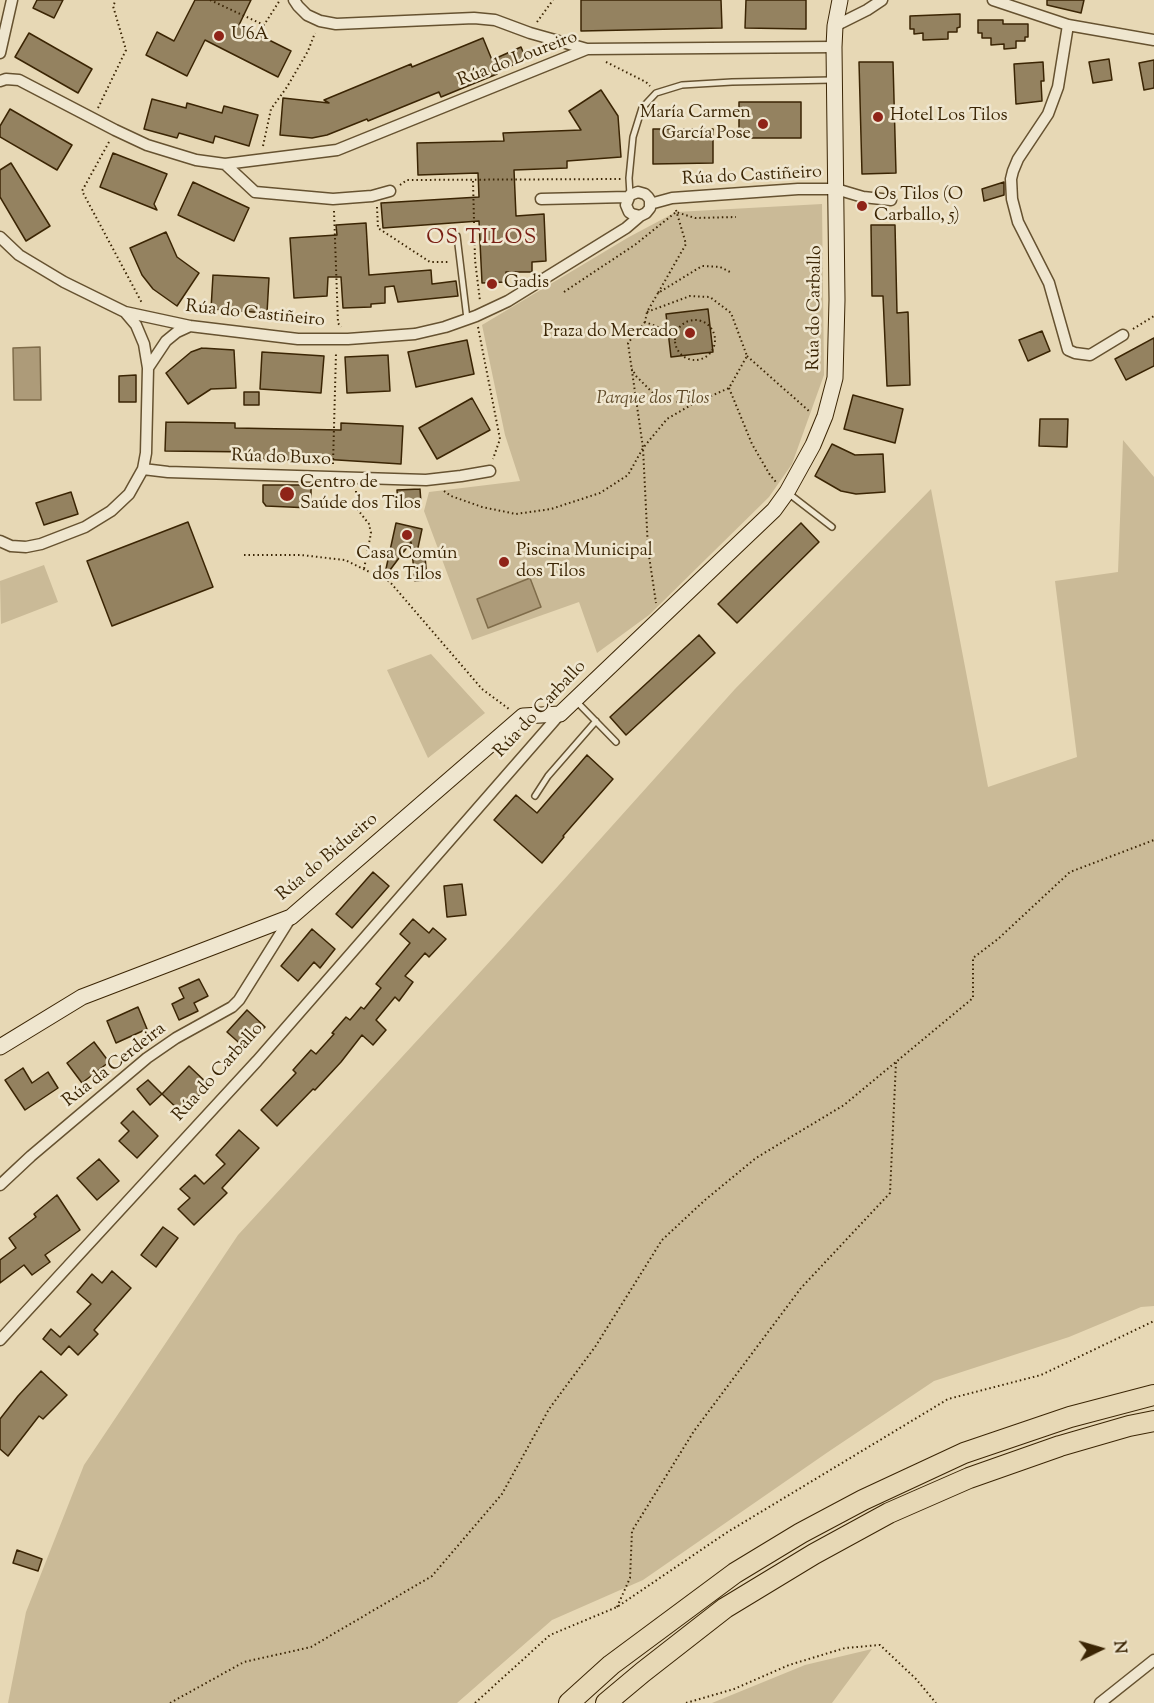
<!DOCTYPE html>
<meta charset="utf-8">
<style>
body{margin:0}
#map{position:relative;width:1154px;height:1703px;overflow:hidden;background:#e7d8b5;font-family:"Sorts Mill Goudy",serif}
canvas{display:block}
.north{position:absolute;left:1070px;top:1619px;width:60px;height:60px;-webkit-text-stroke:4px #efe6cf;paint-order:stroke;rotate:85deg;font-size:16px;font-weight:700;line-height:24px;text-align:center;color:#3b2504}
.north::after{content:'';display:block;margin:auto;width:21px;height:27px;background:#3b2504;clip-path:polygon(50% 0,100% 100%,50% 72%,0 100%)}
</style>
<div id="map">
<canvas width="1154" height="1703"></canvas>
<div class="north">N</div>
</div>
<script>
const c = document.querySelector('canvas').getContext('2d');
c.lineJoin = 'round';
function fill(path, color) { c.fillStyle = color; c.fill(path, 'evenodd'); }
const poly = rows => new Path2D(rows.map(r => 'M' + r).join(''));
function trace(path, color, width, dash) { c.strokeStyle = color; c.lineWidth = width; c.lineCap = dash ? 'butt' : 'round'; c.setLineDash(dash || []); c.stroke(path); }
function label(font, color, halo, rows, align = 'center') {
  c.font = font + ' "Sorts Mill Goudy",serif'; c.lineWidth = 5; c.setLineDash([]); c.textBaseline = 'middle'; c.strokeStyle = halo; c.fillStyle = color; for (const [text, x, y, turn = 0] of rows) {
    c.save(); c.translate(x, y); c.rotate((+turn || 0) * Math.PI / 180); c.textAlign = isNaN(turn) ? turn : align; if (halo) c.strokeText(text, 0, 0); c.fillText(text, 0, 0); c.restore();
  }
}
fill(poly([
 [822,204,824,375,792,464,769,497,649,615,597,653,579,602,472,640,424,511,429,492,520,481,505,435,482,325,629,237,676,212],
 [1123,440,1154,477,1154,1306,1141,1307,1069,1337,934,1381,828,1452,643,1580,552,1620,457,1703,8,1703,26,1612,84,1465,238,1235,506,944,735,689,931,489,988,787,1077,757,1055,581,1118,572],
 [44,565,58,602,1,624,0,581],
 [431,654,485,713,428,758,387,670],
 [872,1649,832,1703,712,1703,805,1665]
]), '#caba97');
const water = poly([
 [40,347,41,400,14,400,13,348,40,347],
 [530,578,541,607,488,628,477,599,530,578]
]);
fill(water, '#ad9b79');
trace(water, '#7f6c4a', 1.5);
const building = poly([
 [37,0,63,0,54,18,33,8,37,0],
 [195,0,251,0,239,25,291,51,278,77,205,40,187,76,146,55,157,32,174,41,195,0],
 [581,0,721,0,722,28,581,31,581,0],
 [746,0,806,0,806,29,745,28,746,0],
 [1047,0,1084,0,1081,13,1047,5,1047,0],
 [960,14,960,27,957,28,957,32,948,32,948,39,923,40,923,33,914,34,914,29,910,29,910,16,960,14],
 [978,20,1003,20,1003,24,1028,24,1028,37,1025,37,1025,41,1016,41,1016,48,1004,49,1004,44,991,45,991,38,982,38,982,33,978,33,978,20],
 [29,33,92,69,78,93,15,57,29,33],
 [483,38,492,60,521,47,526,59,497,72,497,74,441,97,439,92,368,121,367,119,327,135,312,138,280,135,283,98,329,103,324,100,411,64,412,67,483,38],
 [1109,59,1112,80,1093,83,1089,62,1109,59],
 [1154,60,1154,88,1144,90,1139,63,1154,60],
 [859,62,893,62,896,173,862,174,859,62],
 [1043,62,1044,81,1041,81,1042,101,1016,104,1014,64,1043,62],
 [601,90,618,116,621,157,567,161,567,168,514,170,516,216,544,214,546,261,532,262,532,272,506,272,506,282,482,283,479,221,383,228,381,203,479,197,478,173,418,175,417,143,504,141,503,133,581,130,569,111,601,90],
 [152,99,186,108,187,103,222,113,224,106,258,115,249,146,215,136,213,143,179,133,177,138,144,129,152,99],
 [739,102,801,102,801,138,739,138,739,102],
 [10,109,72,145,57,170,0,137,0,126,10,109],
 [653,129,713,129,713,163,653,164,653,129],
 [113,153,167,174,154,204,157,210,100,187,113,153],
 [11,163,50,226,26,241,0,197,0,170,11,163],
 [193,182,249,208,234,241,178,215,193,182],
 [1004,182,1004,195,984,201,982,189,1004,182],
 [366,223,369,275,431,270,432,284,456,281,458,296,398,302,394,286,385,287,385,303,371,304,371,307,343,308,341,277,328,277,327,296,294,298,290,238,337,235,336,225,366,223],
 [871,225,895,225,897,313,908,312,910,385,887,386,883,296,872,296,871,225],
 [166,232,177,257,199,273,177,306,153,289,142,275,130,248,166,232],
 [213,275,269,278,267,313,211,309,213,275],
 [708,309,713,352,671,357,666,314,708,309],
 [1042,331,1050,351,1028,361,1019,340,1042,331],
 [1154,338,1154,366,1126,380,1115,359,1154,338],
 [467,340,474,374,416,387,408,352,467,340],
 [202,348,234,350,236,388,211,389,188,404,166,373,191,352,202,348],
 [262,352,324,356,321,393,260,389,262,352],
 [388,355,390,391,347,393,345,357,388,355],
 [136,375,136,402,119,402,119,376,136,375],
 [244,392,259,392,259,405,244,405,244,392],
 [853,395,903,409,895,443,844,429,853,395],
 [472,398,490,430,437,459,419,428,472,398],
 [1040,419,1068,419,1067,447,1039,446,1040,419],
 [166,422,235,423,235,428,341,430,341,423,403,426,401,464,322,459,322,461,253,459,254,452,165,451,166,422],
 [832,444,855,455,883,454,885,492,856,494,841,491,815,476,832,444],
 [263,485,311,485,311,508,266,506,263,502,263,485],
 [420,489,421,503,398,503,397,490,420,489],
 [71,492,78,514,44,525,36,503,71,492],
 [188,522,213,587,112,626,87,561,188,522],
 [396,523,422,529,416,557,425,556,427,580,415,581,411,542,384,578,396,523],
 [801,523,819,542,737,623,718,604,801,523],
 [699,635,715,653,626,735,610,717,699,635],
 [587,755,613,779,563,836,564,837,542,863,494,820,516,795,537,813,587,755],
 [373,872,389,886,352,928,336,914,373,872],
 [462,884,466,915,447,917,444,886,462,884],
 [413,919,429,933,433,928,446,939,429,957,425,953,405,976,413,982,399,1001,395,997,376,1020,386,1030,373,1045,362,1035,341,1062,315,1090,313,1089,277,1126,261,1110,296,1073,293,1070,311,1050,316,1054,334,1034,332,1033,346,1017,350,1020,361,1007,364,1009,381,988,376,984,410,943,400,934,413,919],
 [312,929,335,949,320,968,314,962,298,981,281,966,312,929],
 [199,979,208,996,194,1003,198,1011,179,1020,172,1004,184,998,179,988,199,979],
 [138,1007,147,1029,116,1043,107,1021,138,1007],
 [247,1010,265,1027,245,1048,227,1032,247,1010],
 [94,1042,109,1062,82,1083,67,1063,94,1042],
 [189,1066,209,1085,182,1113,162,1094,189,1066],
 [23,1068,32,1083,48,1072,58,1088,25,1110,5,1080,23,1068],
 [148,1080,162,1094,150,1105,137,1089,148,1080],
 [133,1111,158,1136,137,1158,119,1141,129,1131,121,1123,133,1111],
 [239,1130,259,1148,222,1188,227,1193,194,1225,178,1209,190,1198,180,1189,195,1175,204,1184,225,1164,216,1155,239,1130],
 [99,1159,119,1181,97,1200,77,1178,99,1159],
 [57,1195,80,1230,45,1255,50,1262,32,1275,24,1265,0,1283,0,1260,16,1248,9,1238,36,1217,34,1214,57,1195],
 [163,1227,178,1238,156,1267,141,1255,163,1227],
 [112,1271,131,1288,94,1330,98,1334,78,1355,69,1346,61,1355,43,1339,51,1329,60,1337,91,1304,77,1292,92,1274,102,1283,112,1271],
 [41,1371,67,1395,43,1419,39,1416,8,1456,0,1449,0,1419,18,1396,41,1371],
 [17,1550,42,1559,38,1571,13,1563,17,1550]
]);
fill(building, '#948260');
trace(building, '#3b2504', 1.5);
const lane = poly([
 [630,195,629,178,633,137,642,108,656,93,682,85,732,82,832,80],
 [457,236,467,319],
 [788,493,832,527],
 [576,701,616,742],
 [535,796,548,776,596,721]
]);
const street = poly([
 [294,0,298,6,307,15,320,21,336,24,474,18,495,20,530,33,587,49],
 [993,0,1068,25,1154,40],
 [1068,25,1058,87,1048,114,1018,159,1013,171,1011,179,1012,199,1018,222,1049,283,1068,350,1075,353,1090,355,1123,335],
 [835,26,867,10,882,0],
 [0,53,12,0],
 [0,81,6,79,19,80,115,130,147,145,196,160,225,164,337,150,587,49,834,47],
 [225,164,255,192,333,199,372,196,390,191],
 [541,199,628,197],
 [650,204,672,198,798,189,836,189,863,197,891,200],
 [0,237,19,255,64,282,125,312,136,325,144,344,148,368,146,453,143,469,129,494,111,511,85,527,41,544,26,547,11,546,0,541],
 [125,312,190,326,298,339,348,339,415,334,445,327,476,316,508,301,626,228,640,216,646,213,650,208,650,200,648,197,645,194,638,192,630,195,626,205,629,212,632,214,640,216],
 [148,368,166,341,177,332,190,326],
 [143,469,168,472,426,480,461,476,490,471],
 [0,1185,31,1156,147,1058,176,1038,232,1007,239,1000,291,917],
 [0,1340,257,1061,560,714],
 [1100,1703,1154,1660]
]);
const secondary = poly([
 [0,1047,82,997,291,917,523,716,560,714,774,510,787,492,813,445,825,416,835,378,837,300,834,47,835,26,840,0]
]);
const highway = poly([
 [569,1703,611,1665,735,1573,801,1533,863,1500,964,1453,1070,1417,1154,1395],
 [606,1703,643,1672,725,1608,814,1554,889,1513,969,1478,1060,1446,1129,1426,1154,1421]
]);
trace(lane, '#665230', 8);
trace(street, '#665230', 13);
trace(secondary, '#3b2504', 17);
trace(highway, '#3b2504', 22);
trace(poly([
 [210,0,264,25,280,0],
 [537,22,553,0],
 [606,62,646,82,650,86],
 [98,108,126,50,113,6,116,0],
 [109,142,82,191,142,303],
 [263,146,271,109,287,87,308,51,315,33],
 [473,181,475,260,480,301],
 [400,185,407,180,621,179],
 [377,207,378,228,430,262,449,262],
 [676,210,686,244,658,293,702,266,720,267,730,272],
 [334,211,338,323,341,327],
 [564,292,636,244,676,212,695,218,736,217],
 [658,293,647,312,645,322,676,334],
 [647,312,690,296,710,297,731,313,747,356,729,388,693,404],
 '675 340a20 20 0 1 1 40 0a20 20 0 1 1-40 0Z',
 [645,322,628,343,643,448,648,549,656,603],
 [478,327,500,439,493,459],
 [1133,329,1154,316],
 [747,356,810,412],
 [729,388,752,444,770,475,776,482],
 [333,464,336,353],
 [356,491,356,502,358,510,369,524,371,533,364,569],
 [444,491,451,496,482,507,516,514,551,509,600,493,628,475,643,448,667,419,693,404,674,402,657,397,636,376,632,369],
 [244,555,301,555,345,560,390,582,482,689,509,709],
 [617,1607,630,1578,632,1531,694,1431,801,1288,890,1193,896,1062],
 [170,1703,244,1662,311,1647,432,1576,502,1494,549,1409,595,1347,662,1240,705,1200,756,1158,844,1105,973,998,973,958,998,939,1070,872,1154,840],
 [475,1703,550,1635,617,1607,726,1533,948,1399,1041,1375,1154,1321],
 [686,1703,734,1689,789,1665,845,1648,880,1645,916,1679,936,1703]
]), '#3b2504', 2, [1.5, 3]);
trace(lane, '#efe6cf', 5);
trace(street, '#efe6cf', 10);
trace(secondary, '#efe6cf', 15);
trace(highway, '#e7d8b5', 20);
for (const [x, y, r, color] of [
 [219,36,6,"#8f2418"],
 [878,117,6,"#8f2418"],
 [763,124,6,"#8f2418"],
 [862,206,6,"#8f2418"],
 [492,284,6,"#8f2418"],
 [690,333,6,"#8f2418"],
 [287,494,8,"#8f2418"],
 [407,535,6,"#8f2418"],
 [504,562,6,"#8f2418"]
]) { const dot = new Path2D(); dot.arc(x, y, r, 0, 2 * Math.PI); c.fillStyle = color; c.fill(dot); trace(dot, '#efe6cf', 2); }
label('18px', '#3b2504', '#efe6cf', [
 ["U6A",231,36],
 ["María Carmen",751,114,"right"],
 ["García Pose",751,135,"right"],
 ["Hotel Los Tilos",890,117],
 ["Os Tilos (O",874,196],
 ["Carballo, 5)",874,217],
 ["Gadis",504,284],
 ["Praza do Mercado",678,333,"right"],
 ["Centro de",300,484],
 ["Saúde dos Tilos",300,505],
 ["Piscina Municipal",516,552],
 ["dos Tilos",516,573],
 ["Casa Común",407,555,"center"],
 ["dos Tilos",407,576,"center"]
], 'left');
label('18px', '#3b2504', '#efe6cf', [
 ["Rúa do Loureiro",518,60,-21],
 ["Rúa do Castiñeiro",752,177,-3],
 ["Rúa do Carballo",816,308,-89],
 ["Rúa do Castiñeiro",255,315,6],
 ["Rúa do Buxo",281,459,2],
 ["Rúa do Carballo",541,710,-47],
 ["Rúa do Bidueiro",328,858,-40],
 ["Rúa da Cerdeira",115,1066,-38],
 ["Rúa do Carballo",219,1073,-48]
]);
label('italic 18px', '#5f4a29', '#efe6cf', [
 ["Parque dos Tilos",653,400]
]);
c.letterSpacing = '1.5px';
label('21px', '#7a1f14', '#efe6cf', [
 ["OS TILOS",482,239]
]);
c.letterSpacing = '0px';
</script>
